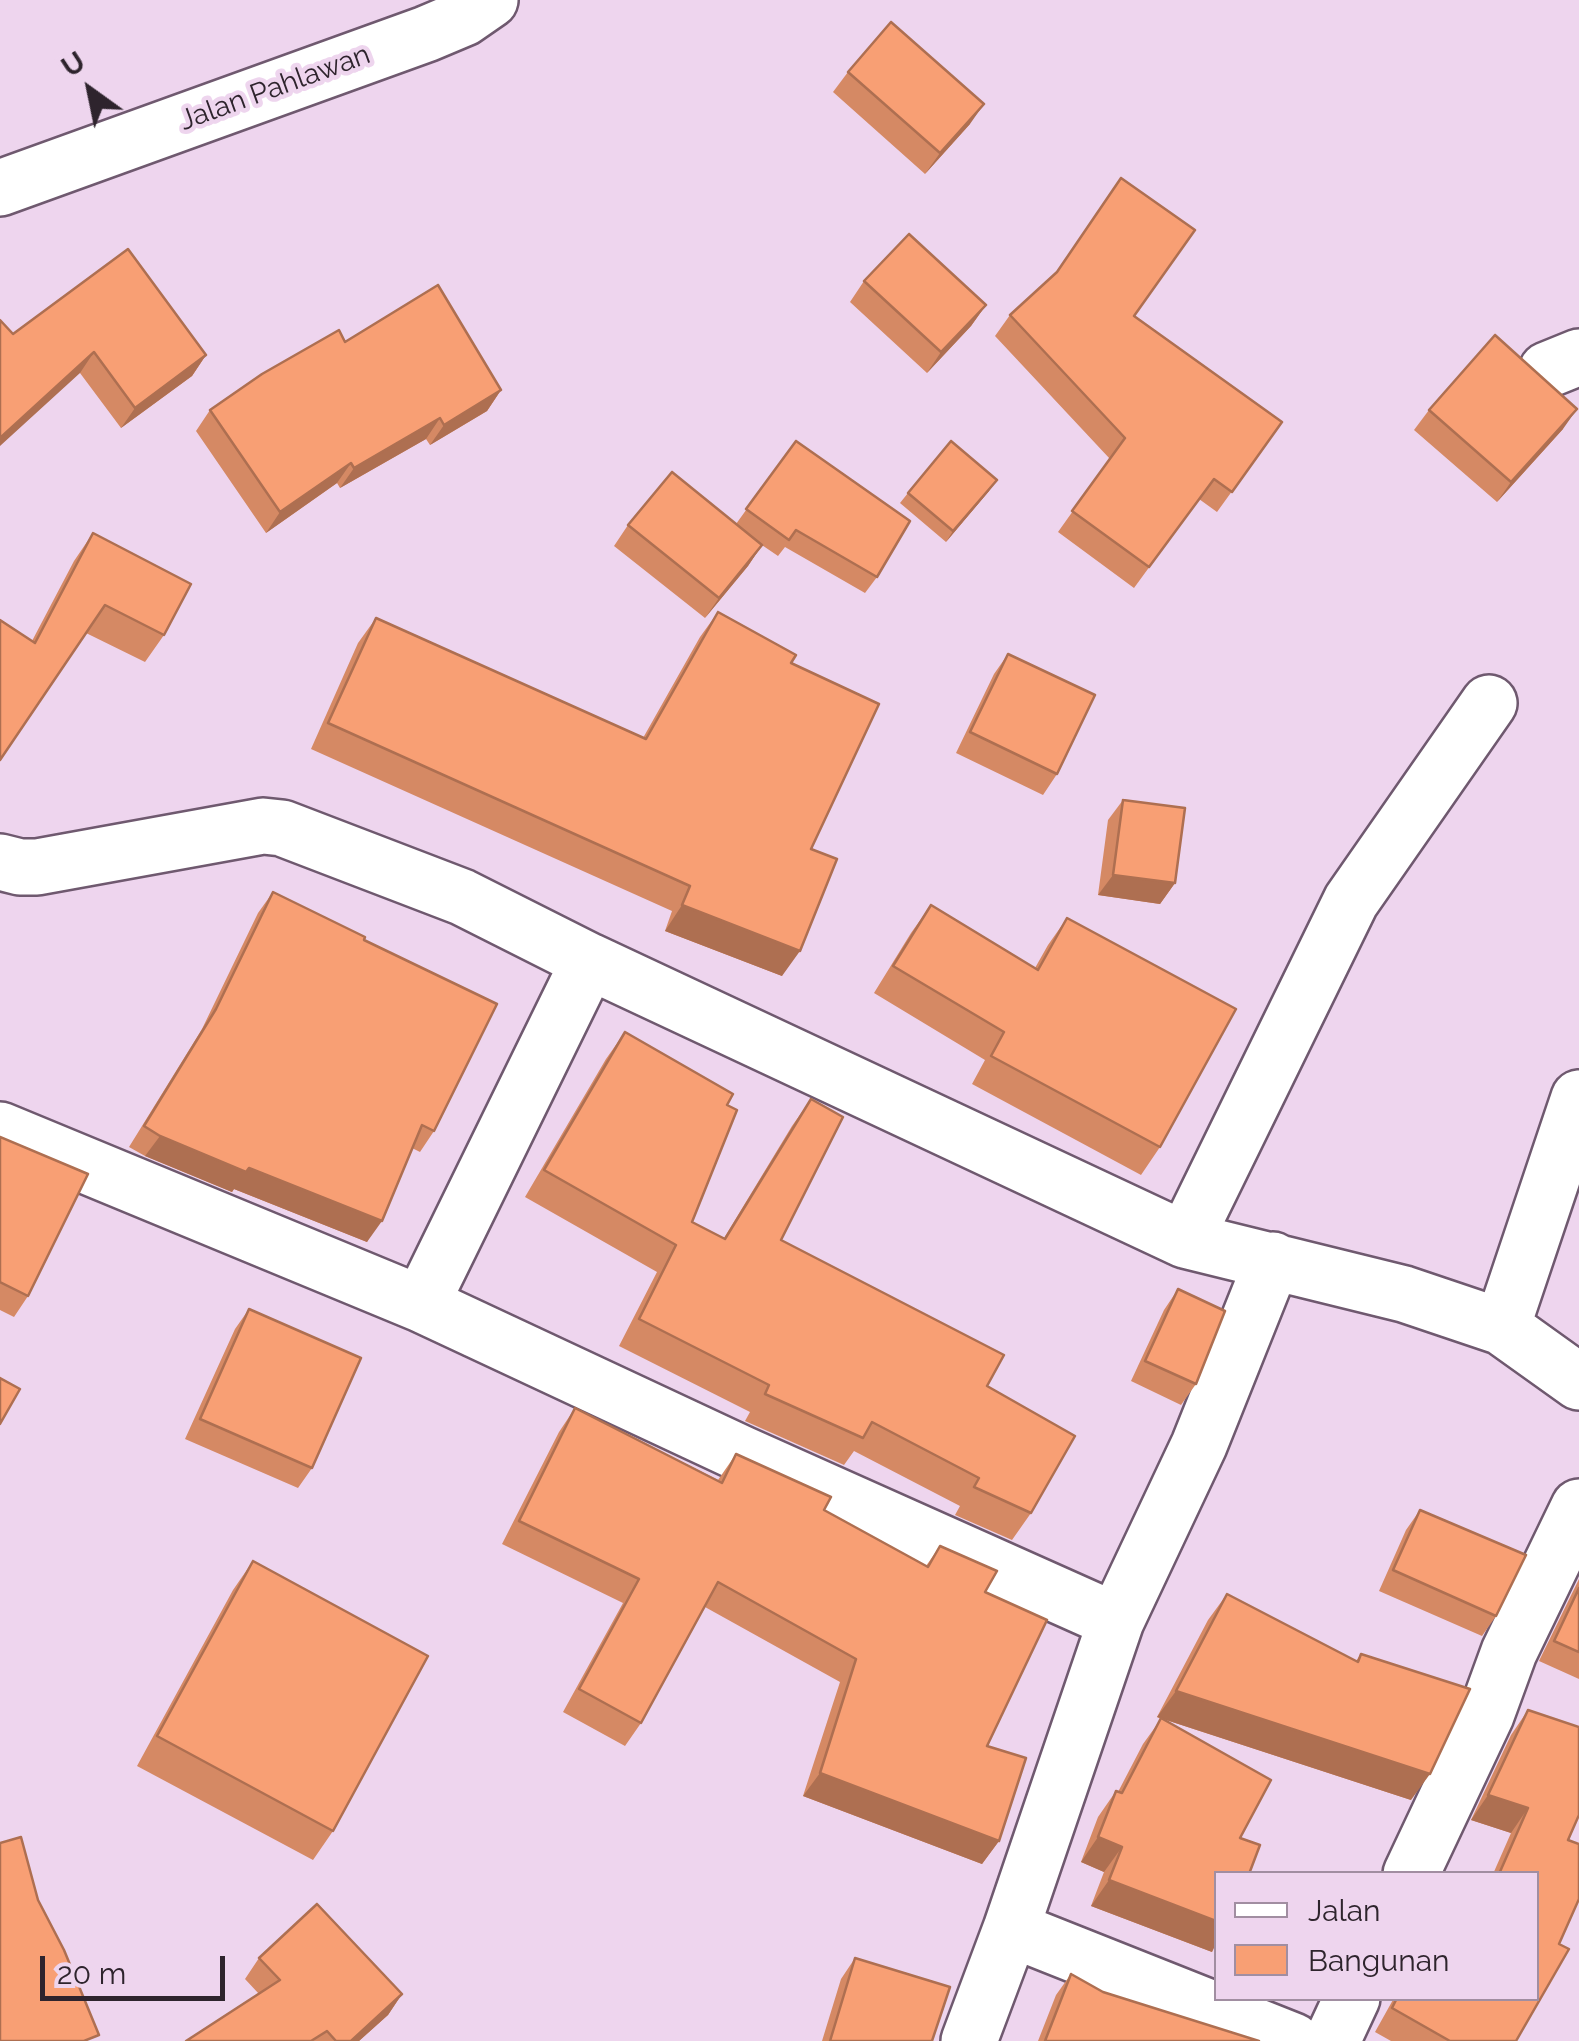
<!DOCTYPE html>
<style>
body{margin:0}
#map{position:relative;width:1579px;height:2041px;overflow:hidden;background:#eed5ee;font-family:Raleway,sans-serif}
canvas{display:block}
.legend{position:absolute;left:1214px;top:1871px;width:325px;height:130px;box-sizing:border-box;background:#eed5ee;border:2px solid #a18ea1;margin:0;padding:12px 18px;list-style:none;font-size:30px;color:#2e242d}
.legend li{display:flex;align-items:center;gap:20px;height:50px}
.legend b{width:50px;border:2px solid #a18ea1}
.north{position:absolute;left:40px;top:40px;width:100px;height:100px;-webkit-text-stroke:8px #eed5ee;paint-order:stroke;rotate:327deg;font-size:28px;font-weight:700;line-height:40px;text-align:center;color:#2e242d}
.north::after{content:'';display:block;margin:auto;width:35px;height:45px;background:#2e242d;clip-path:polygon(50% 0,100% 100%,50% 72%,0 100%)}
.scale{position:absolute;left:40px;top:1956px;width:185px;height:45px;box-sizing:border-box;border:5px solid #2e242d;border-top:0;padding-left:12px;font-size:30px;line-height:35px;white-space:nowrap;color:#2e242d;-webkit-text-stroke:8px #eed5ee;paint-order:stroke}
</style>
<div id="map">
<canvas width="1579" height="2041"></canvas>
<ul class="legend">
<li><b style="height:12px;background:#fff"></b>Jalan</li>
<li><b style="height:28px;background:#f89f74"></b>Bangunan</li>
</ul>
<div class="north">U</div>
<div class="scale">20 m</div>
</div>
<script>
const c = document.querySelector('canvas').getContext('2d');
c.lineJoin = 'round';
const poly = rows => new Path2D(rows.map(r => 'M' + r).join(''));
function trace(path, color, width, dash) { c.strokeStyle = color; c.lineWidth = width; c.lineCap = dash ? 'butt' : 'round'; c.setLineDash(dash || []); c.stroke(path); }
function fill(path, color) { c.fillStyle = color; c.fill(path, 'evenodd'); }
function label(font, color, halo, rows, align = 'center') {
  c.font = font + ' Raleway,sans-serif'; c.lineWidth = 9; c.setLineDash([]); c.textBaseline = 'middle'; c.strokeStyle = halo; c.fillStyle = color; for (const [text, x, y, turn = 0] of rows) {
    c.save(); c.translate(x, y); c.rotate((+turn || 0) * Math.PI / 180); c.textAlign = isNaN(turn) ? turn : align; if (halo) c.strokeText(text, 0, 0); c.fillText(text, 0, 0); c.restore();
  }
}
const minor = poly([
 [1547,370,1579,357],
 [0,862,20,867,37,867,263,826,282,828,462,897,589,961,1185,1240,1351,901,1489,703],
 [0,1130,421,1304,742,1454,1116,1621],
 [1185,1240,1404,1294,1502,1327,1579,1382],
 [1273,1260,1199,1445,1116,1621,1011,1929,1293,2041],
 [421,1304,589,961],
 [1502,1327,1579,1098],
 [1411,1874,1486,1715,1509,1652,1579,1507],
 [969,2041,1011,1929],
 [1332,2041,1352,1998]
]);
const trunk = poly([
 [0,188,426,34,464,18,490,0]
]);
trace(minor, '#6f596f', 60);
trace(trunk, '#6f596f', 60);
trace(minor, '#fff', 55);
trace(trunk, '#fff', 55);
fill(poly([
 [848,72,970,124,925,174,833,92],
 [864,281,986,305,971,326,927,373,850,302],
 [1010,315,1134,316,1282,422,1217,512,1199,499,1134,588,1058,532,1110,459,995,336],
 [13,334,206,355,192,376,121,428,80,373],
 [345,342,501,390,487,411,430,445,426,439,340,488,337,483,266,533,196,431,210,410],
 [1429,410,1563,429,1497,502,1414,430],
 [796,441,877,577,865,593,785,547,778,556,756,541,762,545,748,566,705,618,614,546,628,525,736,524],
 [989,491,946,542,900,503,908,493],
 [93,533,164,635,145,662,86,633,0,760,32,641,74,561],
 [718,612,791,663,811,849,782,976,665,931,672,911,311,749,358,643,376,618,643,738,700,637],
 [1008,654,1057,774,1043,795,956,753,994,674],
 [1123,800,1175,883,1160,904,1098,895,1108,820],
 [273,892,364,940,434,1131,420,1152,412,1148,367,1242,234,1189,232,1192,145,1156,129,1147,202,1029,258,913],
 [931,905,1035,968,1048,945,1067,918,1160,1147,1141,1175,972,1084,985,1060,874,993,911,933],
 [625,1032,727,1105,692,1222,724,1238,792,1126,811,1099,781,1240,987,1386,1031,1513,1012,1540,955,1515,960,1506,854,1451,844,1465,745,1421,750,1412,619,1346,657,1272,525,1197,606,1059],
 [0,1137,28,1296,14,1317,0,1310],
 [1178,1289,1196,1384,1181,1405,1131,1381,1164,1310],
 [249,1309,312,1468,298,1488,185,1439,235,1329],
 [575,1408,718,1480,736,1454,824,1510,926,1566,940,1546,985,1592,987,1746,999,1841,982,1864,803,1796,840,1682,705,1607,641,1723,625,1746,563,1712,623,1603,502,1544,559,1432],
 [1420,1510,1496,1616,1482,1636,1379,1591,1406,1530],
 [253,1561,333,1831,313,1860,137,1766,233,1590],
 [1579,1579,1579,1679,1539,1661],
 [1227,1594,1356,1661,1361,1654,1411,1800,1163,1719,1240,1838,1212,1952,1091,1906,1104,1872,1081,1862,1098,1817,1116,1791,1118,1792,1143,1744,1161,1719,1157,1717,1208,1620],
 [1528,1710,1579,1727,1579,1815,1568,1840,1579,1844,1579,1899,1559,1944,1569,1949,1516,2041,1391,2041,1375,2032,1394,1998,1536,1998,1536,1874,1493,1874,1511,1833,1471,1820,1511,1735],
 [259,1958,402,1994,388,2015,359,2041,186,2041,259,1994,245,1979],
 [855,1958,932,2041,822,2041,841,1979],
 [1071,1974,1103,1992,1259,2041,1038,2041,1056,1995]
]), '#d58964');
fill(poly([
 [984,104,970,124,925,174,940,153],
 [986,305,971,326,927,373,941,352],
 [94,352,80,373,0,446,0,438],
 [206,355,192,376,121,428,135,408],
 [501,390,487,411,430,445,444,425],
 [1577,409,1563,429,1497,502,1511,482],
 [440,418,426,439,340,488,354,468],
 [351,463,337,483,266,533,280,512],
 [997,480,989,491,946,542,953,531],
 [762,545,748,566,705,618,719,598],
 [1113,875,1175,883,1160,904,1098,895],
 [682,905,800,951,782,976,665,931],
 [160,1136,249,1168,382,1221,367,1242,234,1189,232,1192,145,1156],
 [1176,1691,1430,1774,1411,1800,1157,1717],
 [820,1773,999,1841,982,1864,803,1796],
 [1488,1795,1528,1808,1511,1833,1471,1820],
 [1098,1837,1122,1847,1104,1872,1081,1862],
 [1109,1880,1216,1921,1216,1944,1212,1952,1091,1906],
 [402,1994,388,2015,359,2041,351,2041]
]), '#ae6f51');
const building = poly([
 [891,22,984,104,940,153,848,72,891,22],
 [1121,178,1195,230,1134,316,1282,422,1232,492,1214,479,1149,567,1072,511,1125,438,1010,315,1057,272,1121,178],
 [909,234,986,305,941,352,864,281,909,234],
 [128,249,206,355,135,408,94,352,0,438,0,320,13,334,128,249],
 [438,285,501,390,444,425,440,418,354,468,351,463,280,512,210,410,262,374,339,330,345,342,438,285],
 [1495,335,1577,409,1511,482,1429,410,1495,335],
 [796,441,910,521,877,577,796,530,789,540,746,509,796,441],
 [951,441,997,480,953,531,908,493,951,441],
 [672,472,762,545,719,598,628,525,672,472],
 [93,533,191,584,164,635,105,605,0,760,0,620,35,643,93,533],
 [718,612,796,655,791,663,879,704,811,849,837,859,800,951,682,905,690,886,328,723,376,618,646,739,718,612],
 [1008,654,1095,695,1057,774,970,732,1008,654],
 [1123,800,1185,808,1175,883,1113,875,1123,800],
 [273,892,365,937,364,940,497,1004,434,1131,422,1125,382,1221,249,1168,246,1172,160,1136,144,1126,216,1009,273,892],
 [931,905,1038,970,1067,918,1236,1009,1160,1147,991,1056,1004,1032,893,966,931,905],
 [625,1032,733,1094,727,1105,737,1110,692,1222,725,1239,811,1099,843,1117,781,1240,1004,1355,987,1386,1075,1436,1031,1513,974,1487,979,1478,872,1422,863,1438,765,1394,769,1385,639,1319,676,1245,544,1170,625,1032],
 [0,1137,88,1174,28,1296,0,1282,0,1137],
 [1178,1289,1225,1311,1196,1384,1145,1361,1178,1289],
 [249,1309,361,1358,312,1468,200,1419,249,1309],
 [0,1378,20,1389,0,1424,0,1378],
 [575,1408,722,1483,736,1454,831,1497,824,1510,928,1567,940,1546,997,1571,985,1592,1047,1620,987,1746,1026,1758,999,1841,820,1773,856,1659,718,1582,641,1723,579,1689,639,1579,519,1521,575,1408],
 [1420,1510,1526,1555,1496,1616,1393,1570,1420,1510],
 [253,1561,428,1656,333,1831,157,1736,253,1561],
 [1579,1588,1579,1652,1554,1641,1579,1588],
 [1227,1594,1358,1662,1361,1654,1470,1689,1430,1774,1176,1691,1227,1594],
 [1528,1710,1579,1727,1579,1815,1568,1840,1579,1844,1579,1899,1559,1944,1569,1949,1516,2041,1450,2041,1392,2008,1397,1998,1536,1998,1536,1874,1499,1874,1528,1808,1488,1795,1528,1710],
 [1161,1718,1271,1780,1240,1838,1260,1845,1249,1874,1216,1874,1216,1921,1109,1880,1122,1847,1098,1837,1116,1791,1122,1793,1161,1718],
 [21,1837,38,1900,64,1950,99,2035,84,2041,0,2041,0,1843,21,1837],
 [317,1904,402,1994,351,2041,336,2041,327,2031,311,2041,186,2041,280,1980,259,1958,317,1904],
 [855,1958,950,1987,932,2041,830,2041,855,1958],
 [1071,1974,1103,1992,1259,2041,1045,2041,1071,1974]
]);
fill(building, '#f89f74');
trace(building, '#ae6f51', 2.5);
label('28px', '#2e242d', '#eed5ee', [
 ["Jalan Pahlawan",275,88,-20]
]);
</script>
